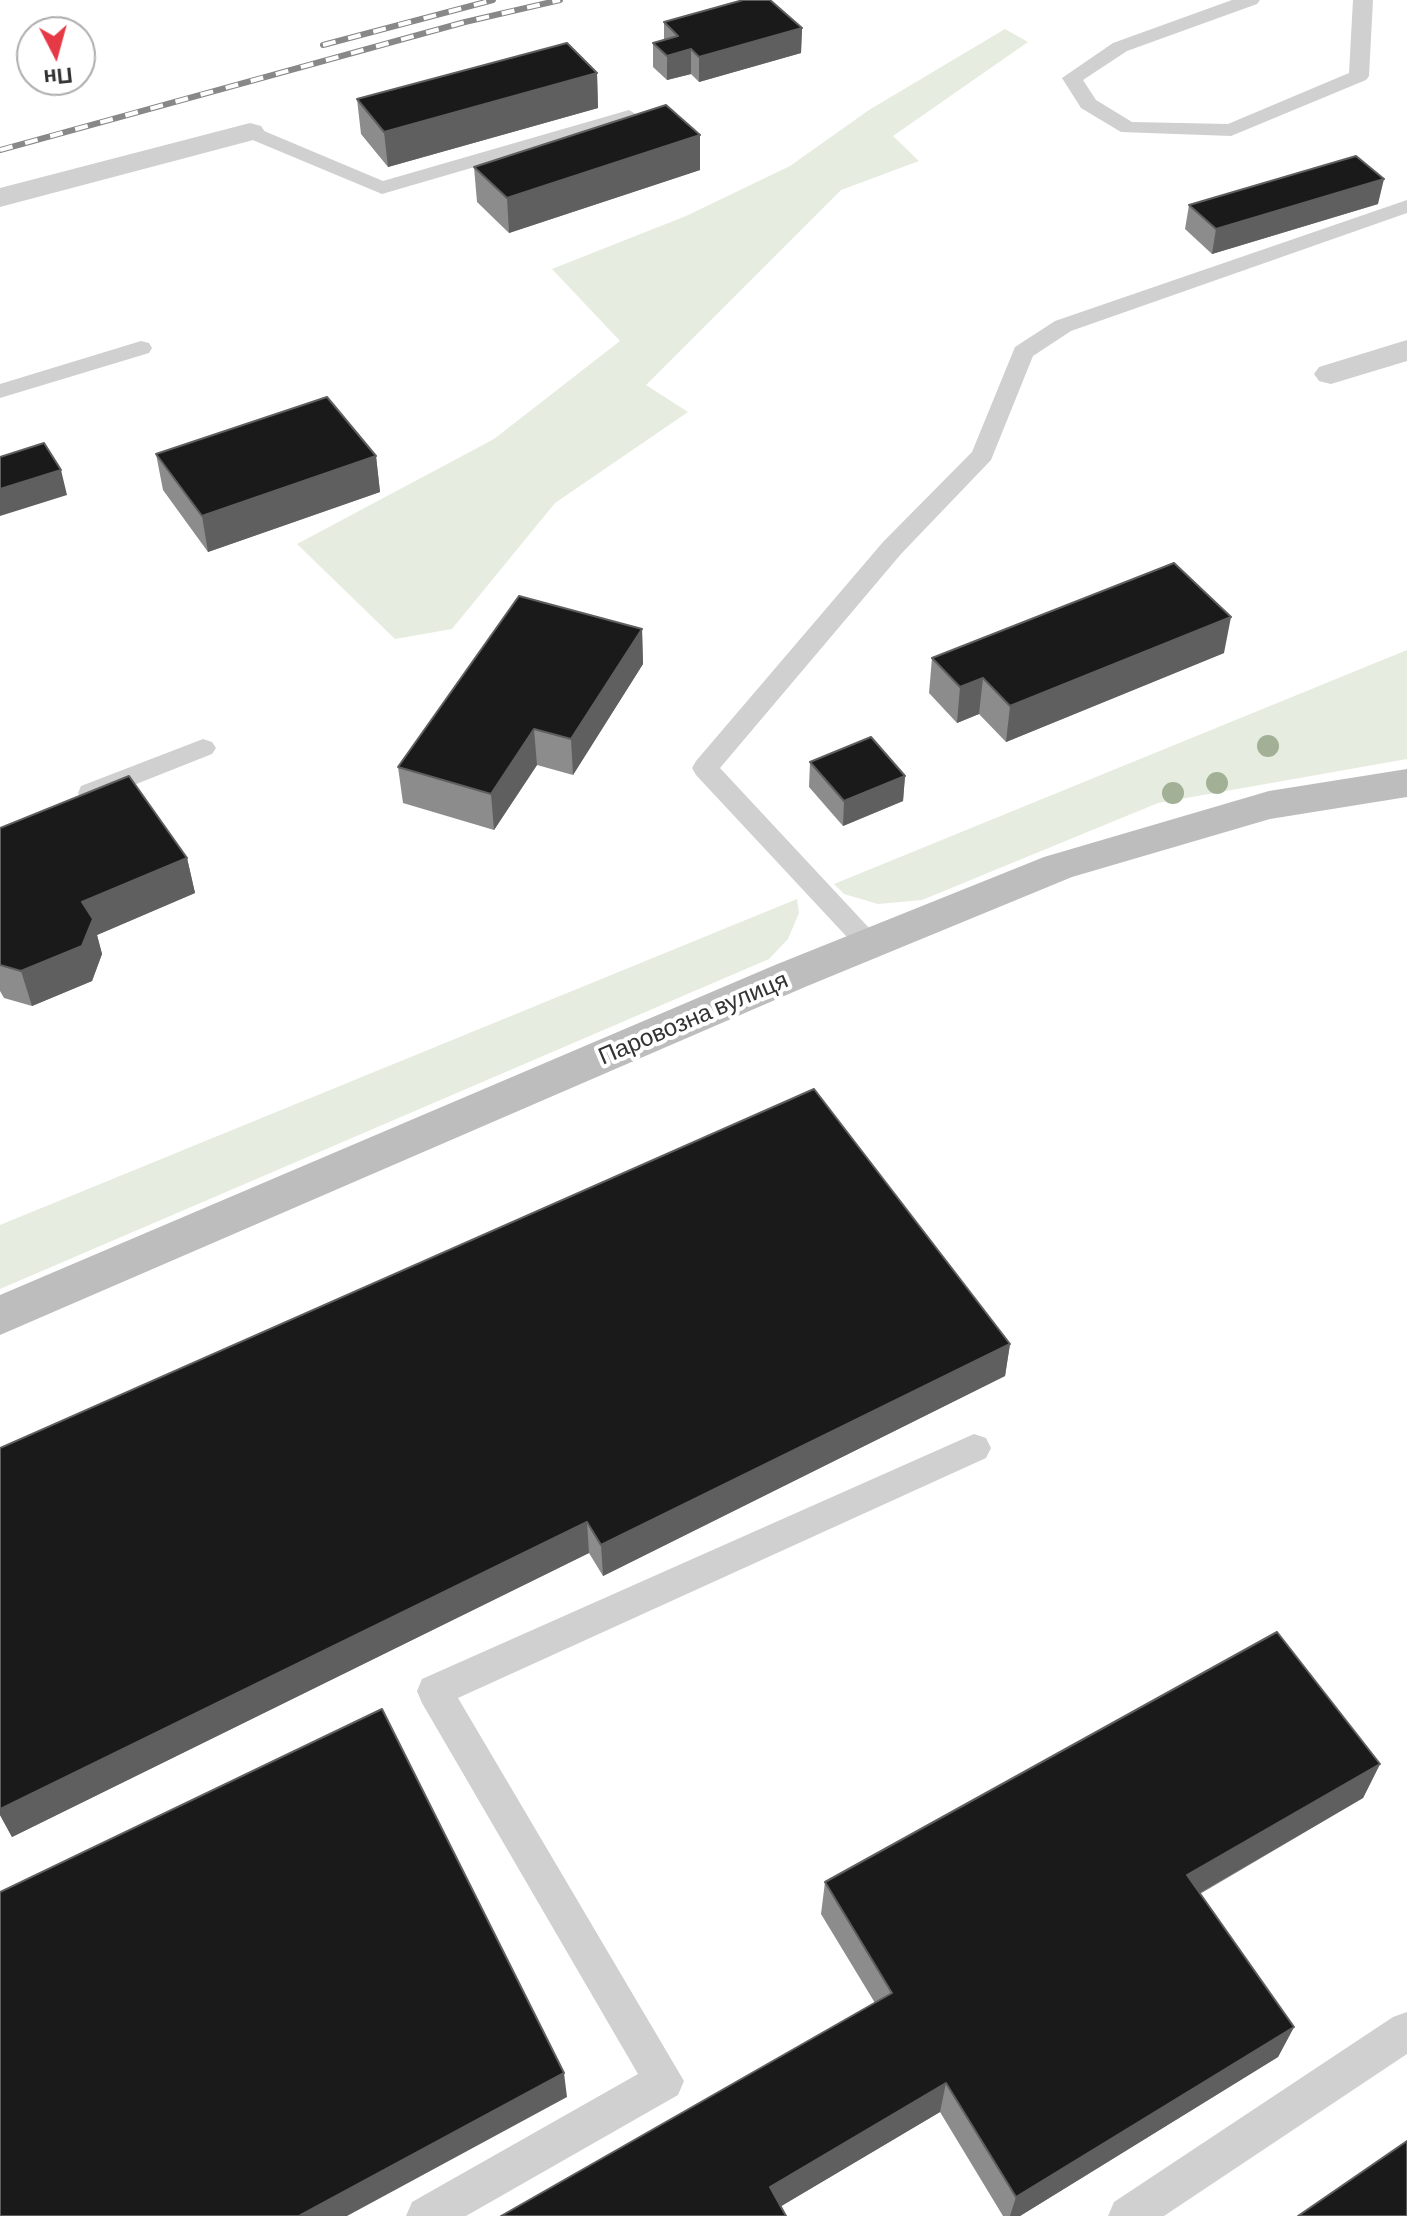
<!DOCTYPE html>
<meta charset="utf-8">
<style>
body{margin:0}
#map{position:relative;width:1407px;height:2216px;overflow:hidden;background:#fff;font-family:Barlow,sans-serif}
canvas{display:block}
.north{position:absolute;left:16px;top:16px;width:80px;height:80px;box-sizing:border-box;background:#fff;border:2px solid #adadad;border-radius:50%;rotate:174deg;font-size:22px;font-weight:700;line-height:32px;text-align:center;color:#333}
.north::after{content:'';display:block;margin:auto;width:28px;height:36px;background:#e63946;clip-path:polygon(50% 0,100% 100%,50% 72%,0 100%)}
</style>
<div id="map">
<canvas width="1407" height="2216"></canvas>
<div class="north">Пн</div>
</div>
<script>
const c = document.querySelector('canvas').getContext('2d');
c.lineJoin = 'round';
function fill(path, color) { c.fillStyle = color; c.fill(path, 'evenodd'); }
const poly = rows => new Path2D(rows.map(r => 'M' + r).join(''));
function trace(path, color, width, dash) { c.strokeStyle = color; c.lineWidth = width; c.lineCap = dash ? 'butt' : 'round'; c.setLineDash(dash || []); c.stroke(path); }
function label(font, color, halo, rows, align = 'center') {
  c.font = font + ' Barlow,sans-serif'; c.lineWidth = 8; c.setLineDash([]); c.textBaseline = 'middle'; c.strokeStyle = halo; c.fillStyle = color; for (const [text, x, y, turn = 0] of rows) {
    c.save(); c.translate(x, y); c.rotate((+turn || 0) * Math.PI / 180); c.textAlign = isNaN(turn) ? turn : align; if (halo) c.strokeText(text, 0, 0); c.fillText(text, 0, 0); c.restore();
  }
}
fill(poly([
 [1005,29,1028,42,893,136,919,161,841,190,646,385,688,412,555,503,452,629,395,639,297,544,494,439,620,341,552,269,686,216,790,166,869,110],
 [1407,650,1407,759,1158,803,922,900,878,904,844,894,834,884],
 [797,899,799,913,788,939,769,959,0,1289,0,1225]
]), '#e6ecdf');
fill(poly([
 [1232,0,1260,0,1257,4,1127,51,1083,80,1096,100,1132,122,1228,124,1349,73,1353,0,1373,0,1369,76,1366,80,1231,136,1121,132,1081,108,1062,78,1113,43,1232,0],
 [629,110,639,116,636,120,382,194,243,136,240,132,250,126,257,128,383,181,629,110],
 [1407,200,1407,213,1071,331,1033,356,991,460,901,554,720,768,884,944,880,951,870,954,860,951,696,775,692,768,696,761,883,542,972,452,1015,347,1055,321,1407,200],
 [141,341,149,343,152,348,149,353,0,398,0,384,141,341],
 [203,739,212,742,216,748,212,754,91,802,81,800,78,793,81,786,203,739],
 [974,1434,986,1438,991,1448,986,1458,458,1698,684,2081,678,2095,466,2216,406,2216,412,2202,638,2074,422,1703,417,1691,422,1679,974,1434],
 [1407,2012,1407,2054,1164,2216,1108,2216,1114,2202,1393,2017,1407,2012]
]), '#d0d0d0');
fill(poly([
 [250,123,261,126,265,132,261,138,0,207,0,188,250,123],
 [1407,340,1407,361,1331,384,1319,381,1314,374,1319,367,1407,340]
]), '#d0d0d0');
fill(poly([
 [1407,769,1407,797,1270,819,1072,877,805,987,0,1335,0,1295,775,965,1044,857,1269,791,1407,769]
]), '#bdbdbd');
const rail = poly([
 [323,45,493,0],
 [0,150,465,22,560,0]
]);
trace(rail, '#888', 6);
trace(rail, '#fff', 4, [13]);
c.fillStyle = '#a2b095';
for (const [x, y] of [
 [1268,746],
 [1217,783],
 [1173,793]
]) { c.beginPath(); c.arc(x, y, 11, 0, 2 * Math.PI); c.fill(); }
fill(poly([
 [664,22,802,28,801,53,699,82,691,74,667,80,653,67,653,43,664,40],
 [597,73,598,108,388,167,361,134,357,99],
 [474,167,700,170,509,233,477,202],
 [1378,204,1212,254,1185,229,1189,205],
 [156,454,376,456,380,492,208,552,163,490],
 [642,629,643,664,573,775,537,765,494,830,403,803,398,767],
 [1224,653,1006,742,979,714,957,723,929,693,932,658],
 [810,762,905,776,903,801,843,826,809,787],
 [0,828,187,858,195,893,97,935,102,954,92,981,32,1006,4,998,0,991],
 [1010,1344,1005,1376,603,1576,589,1553,12,1837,0,1815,0,1448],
 [1380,1764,1363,1798,1200,1894,1294,2027,1278,2057,1020,2216,1003,2216,940,2112,781,2206,501,2216,875,2003,821,1914,825,1882]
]), '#8c8c8c');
fill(poly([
 [802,28,801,53,699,82,699,57],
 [691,49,691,74,667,80,667,56],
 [597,73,598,108,388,167,384,132],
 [700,135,700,170,509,233,507,198],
 [1384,179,1378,204,1212,254,1216,229],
 [376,456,380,492,208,552,202,516],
 [61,470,67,495,0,516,0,489],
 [1231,617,1224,653,1006,742,1010,706],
 [642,629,643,664,573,775,571,739],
 [983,678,979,714,957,723,960,687],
 [534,729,537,765,494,830,491,794],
 [905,776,903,801,843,826,844,801],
 [187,858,195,893,97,935,102,954,92,981,32,1006,21,971,82,902],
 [1010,1344,1005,1376,603,1576,601,1545],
 [587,1522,589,1553,12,1837,0,1815,0,1809],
 [1380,1764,1363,1798,1174,1908,1187,1875],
 [1294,2027,1278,2057,1020,2216,1010,2216,1016,2197],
 [564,2073,567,2097,347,2216,299,2216],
 [946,2083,940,2112,768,2214,770,2187]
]), '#5f5f5f');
const building = poly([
 [743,0,770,0,802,28,699,57,691,49,667,56,653,43,678,36,664,22,743,0],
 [567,43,597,73,384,132,357,99,567,43],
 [666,105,700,135,507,198,474,167,666,105],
 [1356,156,1384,179,1216,229,1189,205,1356,156],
 [327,397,376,456,202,516,156,454,327,397],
 [44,443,61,470,0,489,0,457,44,443],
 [1174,563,1231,617,1010,706,983,678,960,687,932,658,1174,563],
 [519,596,642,629,571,739,534,729,491,794,398,767,519,596],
 [871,737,905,776,844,801,810,762,871,737],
 [129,776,187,858,82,902,93,919,82,946,21,971,0,965,0,828,129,776],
 [814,1089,1010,1344,601,1545,587,1522,0,1809,0,1448,814,1089],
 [1277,1632,1380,1764,1187,1875,1294,2027,1016,2197,946,2083,770,2187,786,2216,501,2216,892,1993,825,1882,1277,1632],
 [382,1709,564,2073,299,2216,0,2216,0,1892,382,1709],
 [1407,2141,1407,2216,1298,2216,1407,2141]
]);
fill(building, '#1a1a1a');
trace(building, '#5f5f5f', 2);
label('24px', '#333', '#fff', [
 ["Паровозна вулиця",693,1018,-23]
]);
</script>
